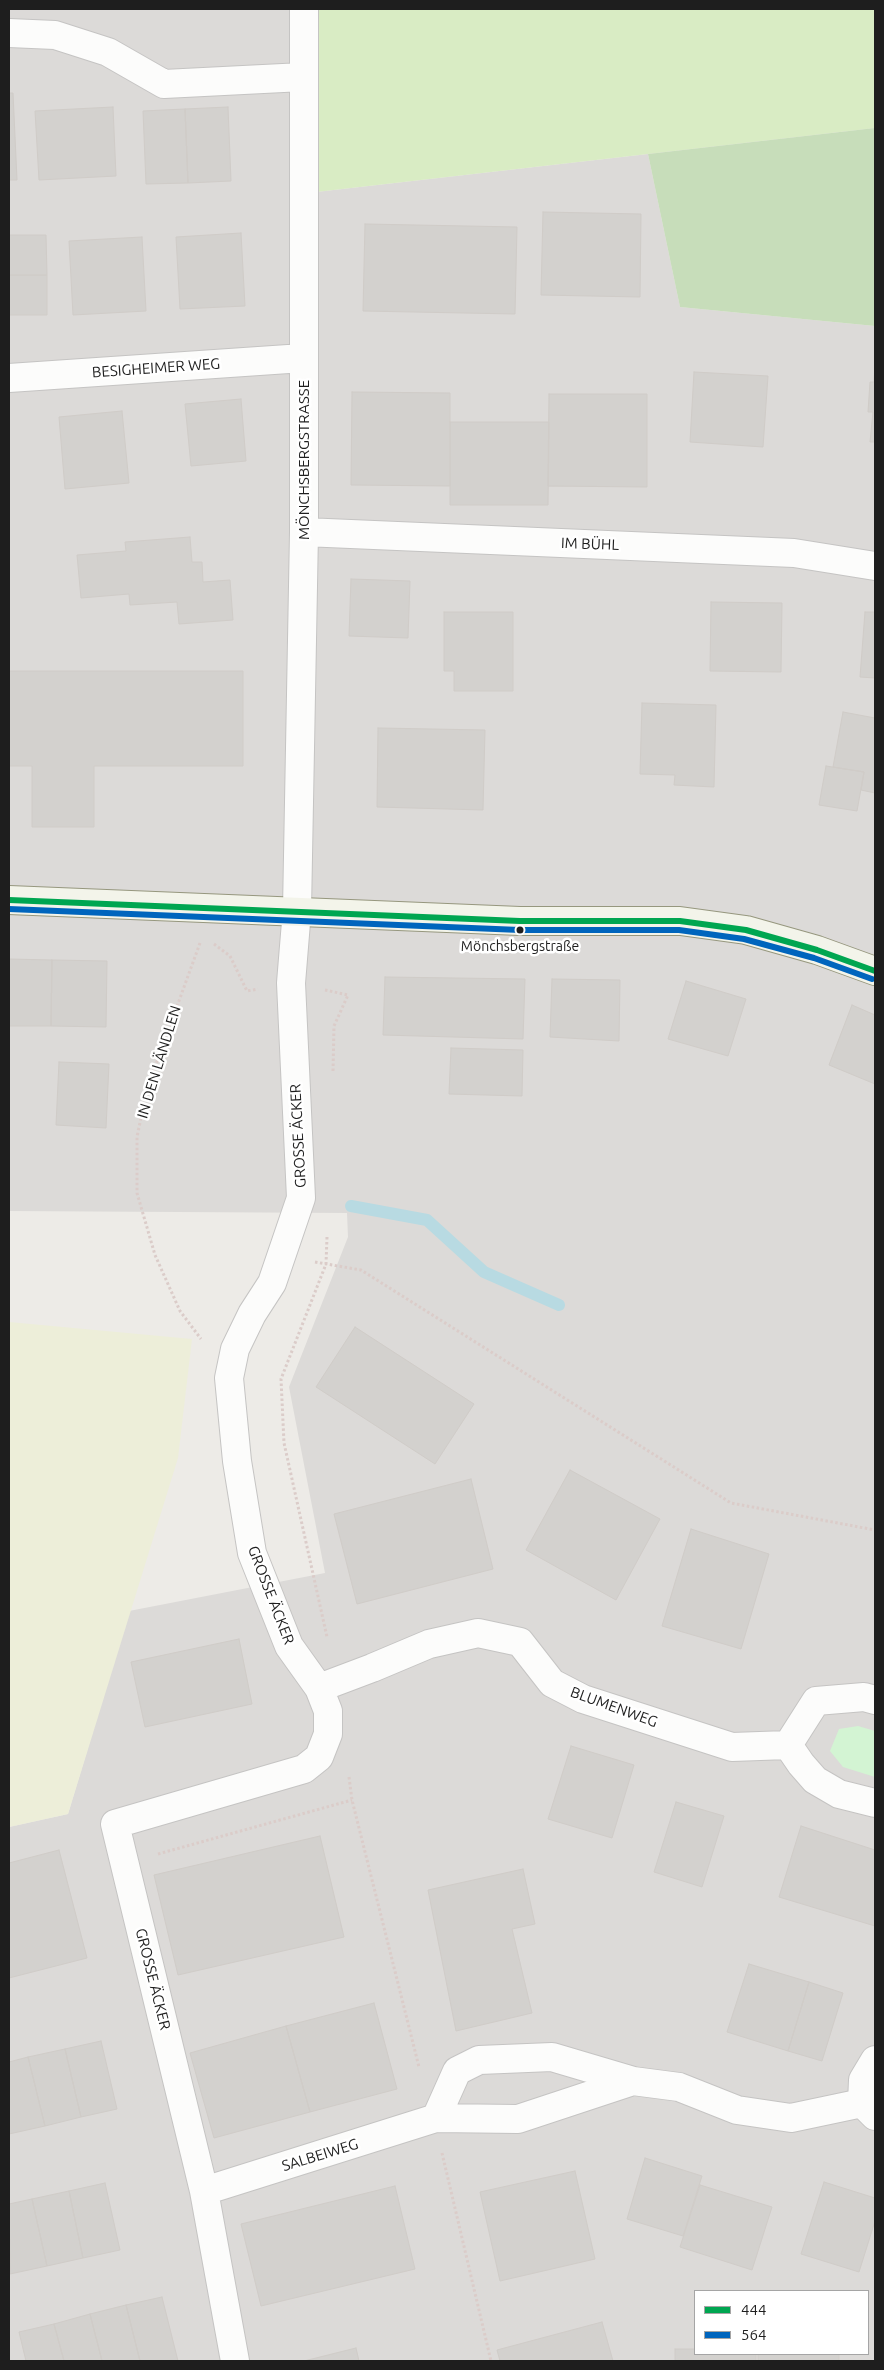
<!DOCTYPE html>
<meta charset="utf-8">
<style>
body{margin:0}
#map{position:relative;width:884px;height:2370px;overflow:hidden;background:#edebe7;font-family:Ubuntu,sans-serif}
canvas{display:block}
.frame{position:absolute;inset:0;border:10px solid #1e1e1e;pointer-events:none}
.legend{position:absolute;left:694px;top:2290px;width:175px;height:65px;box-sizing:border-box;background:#fff;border:1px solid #a5a5a5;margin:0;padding:6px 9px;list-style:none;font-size:15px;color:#1e1e1e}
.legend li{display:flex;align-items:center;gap:10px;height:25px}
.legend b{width:25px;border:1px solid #a5a5a5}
</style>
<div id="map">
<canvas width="884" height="2370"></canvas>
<div class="frame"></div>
<ul class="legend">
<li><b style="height:6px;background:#00a651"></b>444</li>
<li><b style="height:6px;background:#0065bd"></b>564</li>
</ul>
</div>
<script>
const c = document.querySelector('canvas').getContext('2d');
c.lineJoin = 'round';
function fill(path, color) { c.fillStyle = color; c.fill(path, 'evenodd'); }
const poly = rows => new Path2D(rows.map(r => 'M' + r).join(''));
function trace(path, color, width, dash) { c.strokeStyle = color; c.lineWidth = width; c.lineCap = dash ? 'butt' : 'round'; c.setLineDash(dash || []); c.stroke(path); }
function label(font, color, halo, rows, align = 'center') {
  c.font = font + ' Ubuntu,sans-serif'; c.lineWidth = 5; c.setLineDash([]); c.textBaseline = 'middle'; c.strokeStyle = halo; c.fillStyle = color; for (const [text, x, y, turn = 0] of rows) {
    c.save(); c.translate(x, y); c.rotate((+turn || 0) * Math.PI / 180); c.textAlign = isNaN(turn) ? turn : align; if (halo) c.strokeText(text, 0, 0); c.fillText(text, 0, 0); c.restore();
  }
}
fill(poly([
 [9,9,313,9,316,192,648,154,680,307,875,326,875,2361,9,2361,9,1827,68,1814,129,1611,325,1573,289,1387,348,1237,347,1213,9,1211],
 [695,2291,868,2291,868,2354,695,2354]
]), '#dcdad8');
fill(poly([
 [9,1322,192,1339,178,1458,68,1814,9,1827]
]), '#edeed9');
fill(poly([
 [313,9,875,9,875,128,316,192]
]), '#d9ecc4');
fill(poly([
 [875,128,875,326,680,307,648,154]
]), '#c7ddba');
fill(poly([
 [858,1726,875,1731,875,1777,843,1767,830,1751,839,1729]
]), '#d3f4d3');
trace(poly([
 [351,1206,427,1220,484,1272,559,1305]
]), '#b8dae2', 12);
const building = poly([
 [9,93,13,93,17,180,9,180,9,93],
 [113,107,116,176,39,180,35,111,113,107],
 [228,107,231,181,188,183,185,109,228,107],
 [185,109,188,183,146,184,143,111,185,109],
 [543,212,641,214,640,297,541,295,543,212],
 [365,224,517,227,515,314,363,311,365,224],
 [241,233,245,306,180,309,176,237,241,233],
 [9,235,46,235,47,275,9,275,9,235],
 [142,237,146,311,73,315,69,241,142,237],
 [9,275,47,275,47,315,9,315,9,275],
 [875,365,875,442,870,442,873,412,868,412,870,382,874,382,875,365],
 [694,372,768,376,763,447,690,442,694,372],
 [352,392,450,393,450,486,351,485,352,392],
 [549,394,647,394,647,487,548,486,549,394],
 [241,399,246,461,191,466,185,404,241,399],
 [122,411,129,483,65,489,59,417,122,411],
 [450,422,549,422,548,505,450,505,450,422],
 [190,537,192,562,202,562,203,582,230,580,233,620,179,624,177,602,130,605,129,594,81,598,77,555,126,551,125,542,190,537],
 [351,579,410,581,408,638,349,636,351,579],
 [711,602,782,603,781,672,710,671,711,602],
 [444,612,513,612,513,691,454,691,454,671,444,671,444,612],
 [865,612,875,612,875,678,860,677,865,612],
 [9,671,243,671,243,766,94,766,94,827,32,827,32,766,9,766,9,671],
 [642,703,716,705,714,787,674,785,675,775,640,774,642,703],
 [843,712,875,718,875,793,861,790,864,772,833,767,843,712],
 [378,728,485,730,483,810,377,807,378,728],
 [826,766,864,772,857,811,819,805,826,766],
 [9,959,52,960,51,1026,9,1026,9,959],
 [52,960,107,961,106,1027,51,1026,52,960],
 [385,977,525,979,523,1039,383,1035,385,977],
 [552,979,620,980,619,1041,550,1037,552,979],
 [686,981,746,999,728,1056,668,1039,686,981],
 [852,1005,875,1015,875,1084,829,1065,852,1005],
 [451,1048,523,1050,522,1096,449,1094,451,1048],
 [59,1062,109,1064,106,1128,56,1125,59,1062],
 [355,1327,474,1404,435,1464,316,1387,355,1327],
 [570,1470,660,1519,616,1600,526,1550,570,1470],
 [471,1479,493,1569,357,1604,334,1514,471,1479],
 [691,1529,769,1554,741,1649,662,1626,691,1529],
 [239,1639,252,1704,145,1727,131,1662,239,1639],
 [571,1746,634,1765,612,1838,548,1819,571,1746],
 [676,1802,724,1816,702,1887,654,1872,676,1802],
 [801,1826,875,1850,875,1926,779,1897,801,1826],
 [320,1836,344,1937,178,1975,154,1875,320,1836],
 [59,1850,87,1958,9,1978,9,1863,59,1850],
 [523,1869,535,1924,512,1929,532,2013,456,2031,428,1890,523,1869],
 [749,1964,809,1982,788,2051,727,2032,749,1964],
 [809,1982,843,1993,822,2061,788,2051,809,1982],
 [374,2003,397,2089,310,2112,286,2026,374,2003],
 [286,2026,310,2112,214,2138,190,2053,286,2026],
 [101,2041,117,2109,81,2117,65,2049,101,2041],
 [65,2049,81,2117,45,2126,28,2057,65,2049],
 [28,2057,45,2126,9,2134,9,2062,28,2057],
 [645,2158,702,2176,683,2236,627,2219,645,2158],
 [575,2171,595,2259,500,2281,480,2192,575,2171],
 [824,2182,875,2198,875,2221,859,2272,801,2254,824,2182],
 [105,2183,120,2250,83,2258,69,2191,105,2183],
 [700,2185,772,2207,752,2270,680,2247,700,2185],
 [395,2186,415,2269,261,2306,241,2224,395,2186],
 [69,2191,83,2258,47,2266,32,2199,69,2191],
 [32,2199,47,2266,10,2274,9,2204,32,2199],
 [162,2297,178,2361,140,2361,126,2305,162,2297],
 [126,2305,140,2361,102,2361,90,2314,126,2305],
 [90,2314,102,2361,64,2361,54,2324,90,2314],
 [602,2322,613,2361,500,2361,497,2350,602,2322],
 [54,2324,64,2361,26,2361,19,2332,54,2324],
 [356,2348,359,2361,304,2361,356,2348],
 [675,2349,695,2349,695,2354,756,2354,756,2361,675,2361,675,2349],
 [758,2354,839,2354,839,2361,758,2361,758,2354]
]);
fill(building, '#d3d1ce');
trace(building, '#d0ccc8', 1);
const street = poly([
 [9,33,55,35,108,52,164,84,303,77],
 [9,378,303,358],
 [304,532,794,553,875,566],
 [319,1688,372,1668,429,1644,478,1633,520,1642,552,1683,583,1699,732,1747,788,1745,816,1701,864,1697,875,1700],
 [788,1745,801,1764,815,1780,839,1794,875,1803],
 [875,2060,863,2080,862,2103,875,2116],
 [436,2118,457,2071,479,2060,552,2057,633,2081],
 [204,2191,436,2118,518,2119,633,2081,679,2087,737,2110,791,2118,862,2103],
 [235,2361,204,2191,115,1824,304,1769,319,1757,328,1734,328,1711,319,1688,289,1646,252,1553,237,1461,229,1378,235,1349,252,1314,272,1283,301,1198,291,983,297,910,304,532,304,9]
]);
const secondary = poly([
 [9,900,520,921,680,921,746,930,817,950,875,971]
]);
trace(street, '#c5c4c3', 30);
trace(secondary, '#96977e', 30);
trace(poly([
 [200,943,147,1089,137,1137,137,1193,155,1255,180,1311,201,1339],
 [214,944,230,956,247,991,258,989],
 [325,990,348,995,334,1026,333,1071],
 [327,1237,326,1264,281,1379,284,1443,327,1637],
 [315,1262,361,1270,731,1503,875,1530],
 [349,1777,352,1800,419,2067],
 [158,1854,352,1800],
 [442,2153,491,2361]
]), '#dbccc9', 3, [2.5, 2.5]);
trace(street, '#fcfcfb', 28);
trace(secondary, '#f3f4ea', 28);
trace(poly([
 [9,900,520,921,680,921,746,930,817,950,875,971]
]), '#00a651', 6);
trace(poly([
 [9,909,520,930,679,930,744,939,814,958,872,979]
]), '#0065bd', 6);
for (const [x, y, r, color] of [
 [520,930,4.5,"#1e1e1e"]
]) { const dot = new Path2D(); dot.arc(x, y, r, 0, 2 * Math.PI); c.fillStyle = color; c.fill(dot); trace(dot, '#fff', 2); }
label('14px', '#1e1e1e', '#fff', [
 ["Mönchsbergstraße",520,946]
]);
label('15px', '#1e1e1e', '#fff', [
 ["BESIGHEIMER WEG",156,368,-4],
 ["MÖNCHSBERGSTRASSE",304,460,-90],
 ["IM BÜHL",590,544,2],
 ["IN DEN LÄNDLEN",159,1062,-73],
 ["GROSSE ÄCKER",298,1136,-93],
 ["GROSSE ÄCKER",271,1595,69],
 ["BLUMENWEG",614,1707,20],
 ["GROSSE ÄCKER",153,1979,76],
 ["SALBEIWEG",320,2155,-17]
]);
</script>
